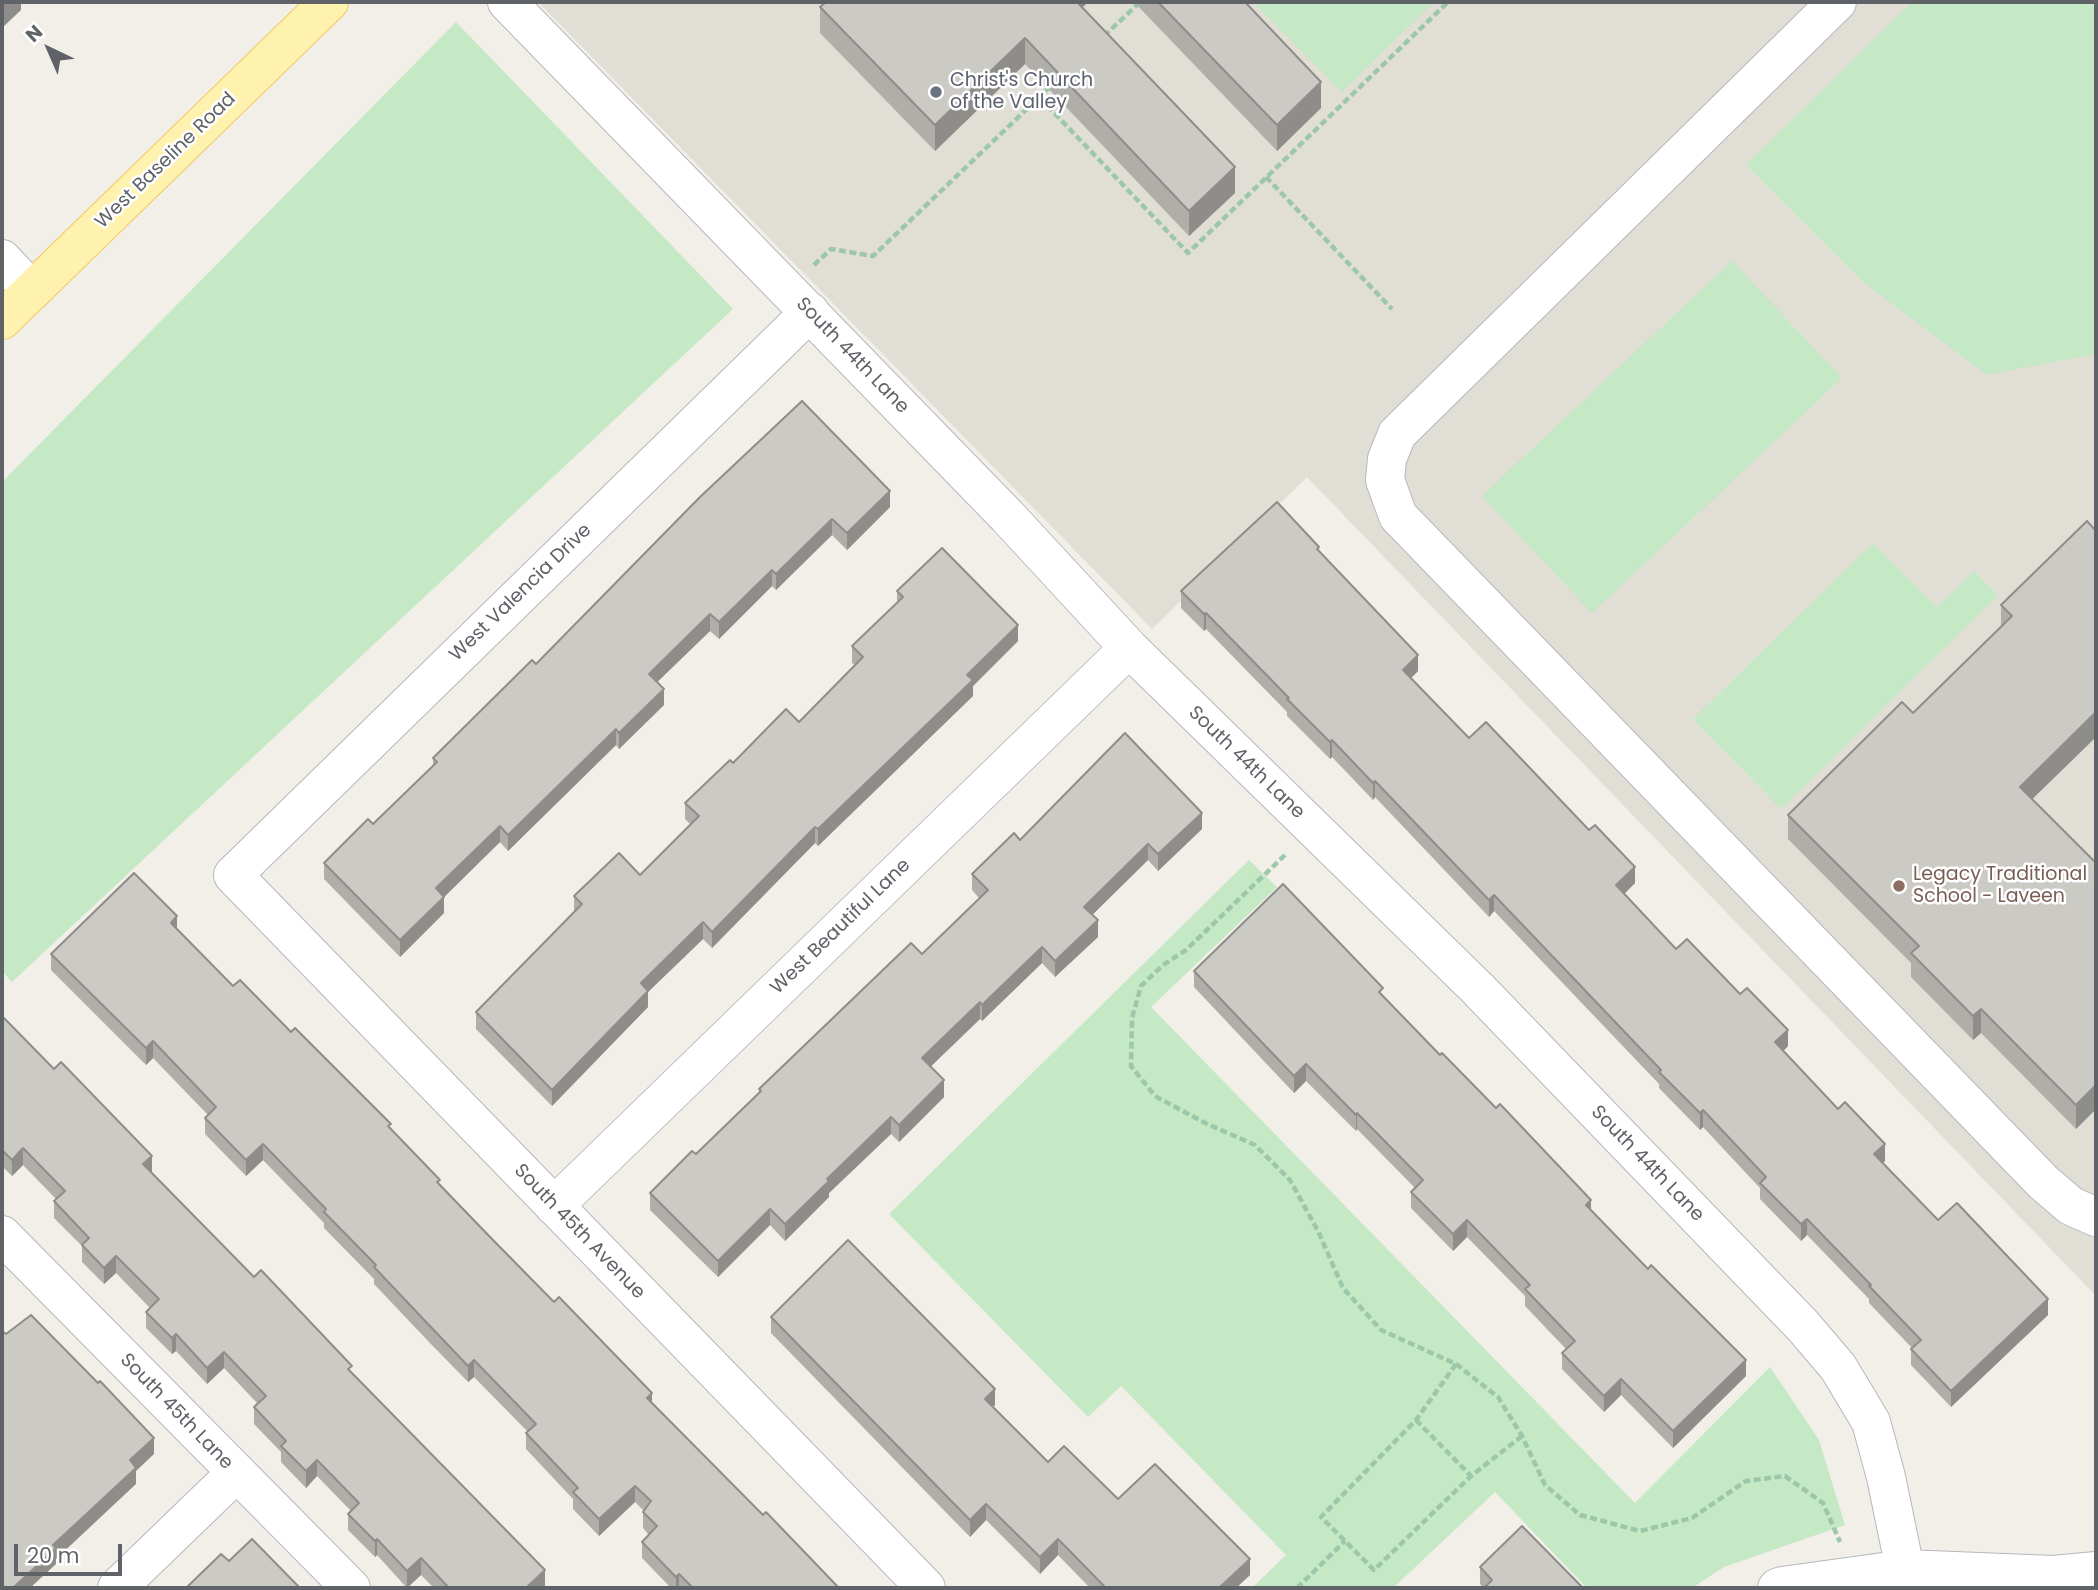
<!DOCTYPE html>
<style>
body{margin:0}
#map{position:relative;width:2098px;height:1590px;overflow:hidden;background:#f1efe8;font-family:Poppins,sans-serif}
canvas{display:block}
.frame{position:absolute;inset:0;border:4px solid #5f6368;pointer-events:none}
.north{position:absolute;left:14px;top:14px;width:70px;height:70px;-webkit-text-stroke:5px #fff;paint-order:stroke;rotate:316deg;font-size:19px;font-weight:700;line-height:28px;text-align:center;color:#5f6368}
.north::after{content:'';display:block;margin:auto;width:24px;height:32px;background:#5f6368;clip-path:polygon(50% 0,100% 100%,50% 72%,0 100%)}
.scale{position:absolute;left:14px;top:1544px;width:108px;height:32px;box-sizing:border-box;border:4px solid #5f6368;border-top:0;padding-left:9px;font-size:21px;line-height:24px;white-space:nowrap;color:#5f6368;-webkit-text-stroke:5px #fff;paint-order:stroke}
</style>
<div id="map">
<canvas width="2098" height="1590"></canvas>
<div class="frame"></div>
<div class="north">N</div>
<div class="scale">20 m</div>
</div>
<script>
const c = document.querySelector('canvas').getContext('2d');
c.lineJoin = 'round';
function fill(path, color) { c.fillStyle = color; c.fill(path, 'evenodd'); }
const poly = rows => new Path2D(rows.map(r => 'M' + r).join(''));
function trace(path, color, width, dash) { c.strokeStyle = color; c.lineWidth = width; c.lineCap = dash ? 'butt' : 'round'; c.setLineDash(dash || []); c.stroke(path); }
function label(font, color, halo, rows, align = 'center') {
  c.font = font + ' Poppins,sans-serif'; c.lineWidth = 5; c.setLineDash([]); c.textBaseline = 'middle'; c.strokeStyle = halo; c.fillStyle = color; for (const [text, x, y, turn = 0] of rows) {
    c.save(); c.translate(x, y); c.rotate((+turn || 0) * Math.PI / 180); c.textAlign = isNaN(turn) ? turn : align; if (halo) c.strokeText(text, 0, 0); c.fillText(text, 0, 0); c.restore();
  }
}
fill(poly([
 [538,2,2096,2,2096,1296,1307,477,1152,629]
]), '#e1ded6');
fill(poly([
 [1253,2,1434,2,1342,92],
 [1912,2,2096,2,2096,354,1987,375,1863,282,1746,165],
 [456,22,733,309,12,982,2,971,2,482],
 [1732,261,1842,378,1592,613,1482,496],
 [1873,543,1937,607,1974,571,1998,595,1781,809,1693,719],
 [1249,860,1277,887,1151,1007,1635,1503,1770,1367,1819,1440,1845,1525,1724,1567,1692,1588,1587,1588,1495,1492,1393,1588,1252,1588,1286,1555,1121,1386,1088,1417,889,1214]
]), '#c5e8c5');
const minor = poly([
 [507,2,1008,517,1129,648,1478,989,1803,1326,1838,1367,1871,1422,1886,1477,1905,1569],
 [1837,2,1397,434,1387,459,1385,480,1398,516,2043,1182,2071,1206,2096,1217],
 [2,259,32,291],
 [810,312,233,875,926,1588],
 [554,1206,1129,648],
 [2,1235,351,1588],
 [117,1588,236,1473],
 [1777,1588,1782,1586,1905,1569,2053,1575,2096,1571]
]);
const major = poly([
 [2,320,329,2]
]);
trace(minor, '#b5b8bc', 40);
trace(major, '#f2c960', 40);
trace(poly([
 [1104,36,1140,2],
 [1040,98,1188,253,1448,2],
 [1266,177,1392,309],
 [814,265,831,249,873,256,1052,85],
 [1285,855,1186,950,1163,965,1141,986,1132,1018,1131,1066,1155,1096,1205,1123,1255,1145,1290,1180,1318,1231,1343,1288,1381,1330,1456,1364,1498,1397,1522,1436,1545,1485,1580,1515,1640,1531,1692,1518,1746,1481,1785,1476,1823,1503,1840,1542],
 [1456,1364,1416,1420,1321,1517,1374,1570,1471,1476,1522,1436],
 [1416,1420,1471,1476],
 [1297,1588,1345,1541]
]), '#9cc7a9', 4.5, [7, 3.5]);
trace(minor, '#fff', 38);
trace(major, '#fff2af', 38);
fill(poly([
 [1088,2,1082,7,1235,193,1189,236,1025,64,935,151,820,33,820,7],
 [1134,2,1245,2,1321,108,1277,151],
 [700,497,890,507,847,550,832,535,776,590,772,586,719,639,710,631,657,682,664,705,619,749,616,745,508,851,500,842,444,897,444,913,400,957,324,879,324,863,373,824,433,766,433,758,536,664],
 [2096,531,2096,737,2032,799,2096,863,2096,1109,2076,1129,1981,1033,1973,1040,1911,977,1911,963,1788,839,1788,815,1913,713,2001,627,2001,605],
 [1319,551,1418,671,1411,678,1469,738,1635,883,1624,894,1676,949,1788,1046,1783,1051,1885,1161,1882,1163,1938,1220,2048,1315,1951,1407,1911,1365,1911,1349,1912,1348,1869,1303,1869,1299,1807,1235,1801,1241,1760,1199,1760,1188,1703,1127,1700,1130,1659,1088,1659,1084,1494,911,1489,917,1375,797,1373,800,1332,757,1330,759,1287,716,1287,712,1206,629,1204,631,1181,608,1181,591],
 [897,591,1018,641,973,686,973,696,818,846,815,843,712,948,703,939,648,992,648,1007,552,1106,476,1029,476,1012,574,913,574,896,640,875,691,825,685,819,685,803,733,763,799,722,855,665,852,663,852,646,897,603],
 [1202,829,1158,871,1148,860,1092,915,1098,937,1055,977,1042,963,982,1021,980,1019,930,1067,944,1097,899,1142,891,1134,829,1193,829,1197,785,1241,770,1225,718,1277,650,1210,650,1193,696,1154,759,1093,759,1089,922,954,979,898,972,890,972,874,1020,840],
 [177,929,233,986,291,1032,391,1129,440,1184,652,1403,763,1515,839,1588,671,1588,642,1558,642,1542,649,1535,643,1528,643,1512,644,1511,635,1502,599,1536,573,1509,573,1499,526,1449,526,1433,527,1431,474,1377,468,1382,428,1341,374,1284,374,1279,324,1228,324,1223,263,1160,246,1176,205,1134,205,1118,208,1115,153,1058,146,1065,51,970,51,954],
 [1194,971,1383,996,1591,1210,1746,1376,1673,1448,1621,1395,1604,1412,1562,1369,1562,1353,1566,1349,1525,1306,1525,1296,1467,1237,1453,1251,1411,1208,1411,1192,1415,1188,1357,1129,1356,1131,1306,1081,1294,1093,1194,987],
 [2,1016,151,1173,254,1277,352,1373,545,1587,543,1588,434,1588,421,1575,407,1588,377,1555,375,1557,348,1530,348,1514,351,1511,317,1476,306,1488,281,1462,281,1452,254,1424,254,1407,258,1404,224,1368,207,1384,176,1351,172,1354,146,1328,146,1312,150,1308,116,1273,104,1284,82,1262,82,1246,54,1218,54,1201,56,1199,23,1165,12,1176,2,1166],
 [771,1317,995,1405,993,1407,1048,1462,1118,1499,1250,1575,1236,1588,1090,1588,1058,1555,1040,1574,986,1520,970,1537,771,1333],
 [1480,1567,1583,1588,1484,1588,1480,1584]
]), '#afaea9');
fill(poly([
 [4,2,21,2,21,10,2,28,2,4],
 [1070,2,1088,2,1070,20],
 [1025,38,1025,64,935,151,935,125],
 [1321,82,1321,108,1277,151,1277,125],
 [1235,167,1235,193,1189,236,1189,211],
 [890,491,890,507,847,550,847,533],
 [832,519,832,535,776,590,776,574],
 [772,570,772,586,719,639,719,622],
 [1206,613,1206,629,1204,631,1204,614],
 [710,614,710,631,649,690,649,674],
 [1018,625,1018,641,973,686,973,696,818,846,818,829,967,675],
 [1418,655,1418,671,1403,686,1403,670],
 [664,689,664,705,619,749,619,733],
 [2096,712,2096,737,2020,811,2020,787],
 [616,729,616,745,508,851,508,835],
 [1332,740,1332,757,1330,759,1330,742],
 [1375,781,1375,797,1373,800,1373,783],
 [1202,813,1202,829,1158,871,1158,854],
 [500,826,500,842,436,905,436,888],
 [815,827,815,843,712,948,712,932],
 [1148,844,1148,860,1084,923,1084,907],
 [1635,867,1635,883,1616,902,1616,885],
 [1494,895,1494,911,1489,917,1489,900],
 [444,897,444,913,400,957,400,940],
 [177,916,177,933,171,923],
 [1098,920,1098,937,1055,977,1055,961],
 [703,922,703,939,648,992,648,1007,552,1106,552,1090,641,983],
 [1042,947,1042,963,982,1021,982,1005],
 [980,1002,980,1019,922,1075,922,1058],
 [1981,1009,1981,1033,1973,1040,1973,1016],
 [1788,1030,1788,1046,1775,1059,1775,1042],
 [153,1041,153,1058,146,1065,146,1048],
 [1306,1064,1306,1081,1294,1093,1294,1076],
 [944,1080,944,1097,899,1142,899,1125],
 [2096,1085,2096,1109,2076,1129,2076,1105],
 [1703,1110,1703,1127,1700,1130,1700,1113],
 [1357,1113,1357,1129,1356,1131,1356,1115],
 [891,1117,891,1134,829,1193,829,1197,785,1241,785,1224,827,1179],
 [263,1144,263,1160,246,1176,246,1160],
 [1885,1144,1885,1161,1874,1171,1874,1154],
 [23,1148,23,1165,12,1176,12,1160],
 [152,1156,152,1172,143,1181,143,1164],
 [1591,1200,1591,1217,1586,1205],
 [770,1209,770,1225,718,1277,718,1261],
 [1807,1219,1807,1235,1801,1241,1801,1224],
 [1467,1220,1467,1237,1453,1251,1453,1234],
 [116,1256,116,1273,104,1284,104,1268],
 [2048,1299,2048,1315,1951,1407,1951,1391],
 [176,1334,176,1351,172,1354,172,1338],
 [224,1352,224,1368,207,1384,207,1368],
 [474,1360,474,1377,468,1382,468,1366],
 [1746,1360,1746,1376,1673,1448,1673,1431],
 [1621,1379,1621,1395,1604,1412,1604,1396],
 [995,1389,995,1405,985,1415,985,1399],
 [652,1393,652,1410,647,1398],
 [154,1438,154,1454,136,1471,136,1484,56,1559,56,1564,30,1588,13,1588,130,1460],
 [317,1460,317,1476,306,1488,306,1471],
 [635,1486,635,1502,599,1536,599,1519],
 [986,1504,986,1520,970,1537,970,1520],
 [377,1539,377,1555,375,1557,375,1541],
 [1058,1539,1058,1555,1040,1574,1040,1557],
 [421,1558,421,1575,407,1588,407,1571],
 [1250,1559,1250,1575,1236,1588,1219,1588],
 [545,1570,545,1587,543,1588,526,1588],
 [679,1574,679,1588,676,1588,676,1577]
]), '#8f8d8a');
const building = poly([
 [826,2,1077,2,1235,167,1189,211,1025,38,935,125,820,7,826,2],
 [1158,2,1245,2,1321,82,1277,125,1158,2],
 [802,401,890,491,847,533,832,519,776,574,772,570,719,622,710,614,649,674,664,689,619,733,616,729,508,835,500,826,436,888,444,897,400,940,324,863,368,819,373,824,437,762,433,758,532,660,536,664,700,497,802,401],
 [1277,502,1319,547,1317,549,1418,655,1403,670,1469,738,1486,722,1589,830,1595,825,1635,867,1616,885,1676,949,1687,939,1740,994,1747,988,1788,1030,1775,1042,1838,1109,1845,1102,1885,1144,1874,1154,1938,1220,1957,1203,2048,1299,1951,1391,1911,1349,1921,1340,1869,1286,1871,1285,1807,1219,1801,1224,1760,1183,1766,1177,1703,1110,1700,1113,1659,1072,1661,1070,1494,895,1489,900,1375,781,1373,783,1332,740,1330,742,1287,699,1289,698,1206,613,1204,614,1181,591,1277,502],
 [2087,521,2096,531,2096,712,2020,787,2096,863,2096,1085,2076,1105,1981,1009,1973,1016,1911,953,1919,946,1788,815,1902,702,1913,713,2012,616,2001,605,2087,521],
 [942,548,1018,625,967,675,973,680,818,829,815,827,712,932,703,922,641,983,648,991,552,1090,476,1012,582,904,574,896,619,853,640,875,699,816,685,803,730,760,733,763,786,709,799,722,863,657,852,646,903,597,897,591,942,548],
 [1125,733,1202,813,1158,854,1148,844,1084,907,1098,920,1055,961,1042,947,982,1005,980,1002,922,1058,944,1080,899,1125,891,1117,827,1179,829,1181,785,1224,770,1209,718,1261,650,1193,692,1151,696,1154,761,1091,759,1089,911,943,922,954,988,890,972,874,1014,833,1020,840,1125,733],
 [134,873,177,916,171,923,233,986,240,980,291,1032,295,1028,391,1124,388,1126,440,1180,437,1182,489,1236,554,1302,559,1297,652,1393,647,1398,763,1515,766,1512,839,1588,693,1588,679,1574,676,1577,642,1542,657,1526,643,1512,651,1501,635,1486,599,1519,573,1492,578,1488,526,1433,536,1424,474,1360,468,1366,428,1324,374,1267,376,1265,324,1212,326,1209,263,1144,246,1160,205,1118,216,1107,153,1041,146,1048,51,954,134,873],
 [1283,884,1383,988,1379,992,1440,1055,1442,1053,1496,1108,1500,1104,1591,1200,1586,1205,1648,1269,1651,1265,1746,1360,1673,1431,1621,1379,1604,1396,1562,1353,1575,1341,1525,1289,1530,1285,1467,1220,1453,1234,1411,1192,1423,1180,1357,1113,1356,1115,1306,1064,1294,1076,1194,971,1283,884],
 [2,1016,54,1069,61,1062,152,1156,143,1164,254,1277,261,1270,352,1366,348,1369,545,1570,526,1588,449,1588,421,1558,407,1571,377,1539,375,1541,348,1514,359,1503,317,1460,306,1471,281,1446,286,1441,254,1407,266,1396,224,1352,207,1368,176,1334,172,1338,146,1312,159,1299,116,1256,104,1268,82,1245,89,1238,54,1201,65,1191,23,1148,12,1160,2,1150,2,1016],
 [848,1240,995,1389,985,1399,1048,1462,1064,1446,1118,1499,1155,1464,1250,1559,1219,1588,1106,1588,1058,1539,1040,1557,986,1504,970,1520,771,1317,848,1240],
 [31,1315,98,1383,100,1381,154,1438,130,1460,136,1468,53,1545,56,1548,13,1588,2,1588,2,1331,6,1334,31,1315],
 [1522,1526,1583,1588,1484,1588,1492,1580,1480,1567,1522,1526],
 [252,1539,300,1588,186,1588,221,1554,229,1561,252,1539]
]);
fill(building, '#cccac5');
trace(building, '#8f8d8a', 2);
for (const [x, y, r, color] of [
 [936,92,7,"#6b7280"],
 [1899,886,7,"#8d6e63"]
]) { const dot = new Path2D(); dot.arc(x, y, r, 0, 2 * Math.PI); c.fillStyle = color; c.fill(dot); trace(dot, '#fff', 2.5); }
label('19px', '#5b616d', '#fff', [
 ["Christ's Church",950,81],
 ["of the Valley",950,103]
], 'left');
label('19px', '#5f6368', '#fff', [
 ["West Baseline Road",166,161,-44],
 ["South 44th Lane",852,356,46],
 ["West Valencia Drive",521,593,-44],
 ["South 44th Lane",1246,763,44],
 ["West Beautiful Lane",841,927,-44],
 ["South 44th Lane",1647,1164,46],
 ["South 45th Avenue",579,1232,46],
 ["South 45th Lane",176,1412,46]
]);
label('19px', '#785e54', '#fff', [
 ["Legacy Traditional",1913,875],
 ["School - Laveen",1913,897]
], 'left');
</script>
